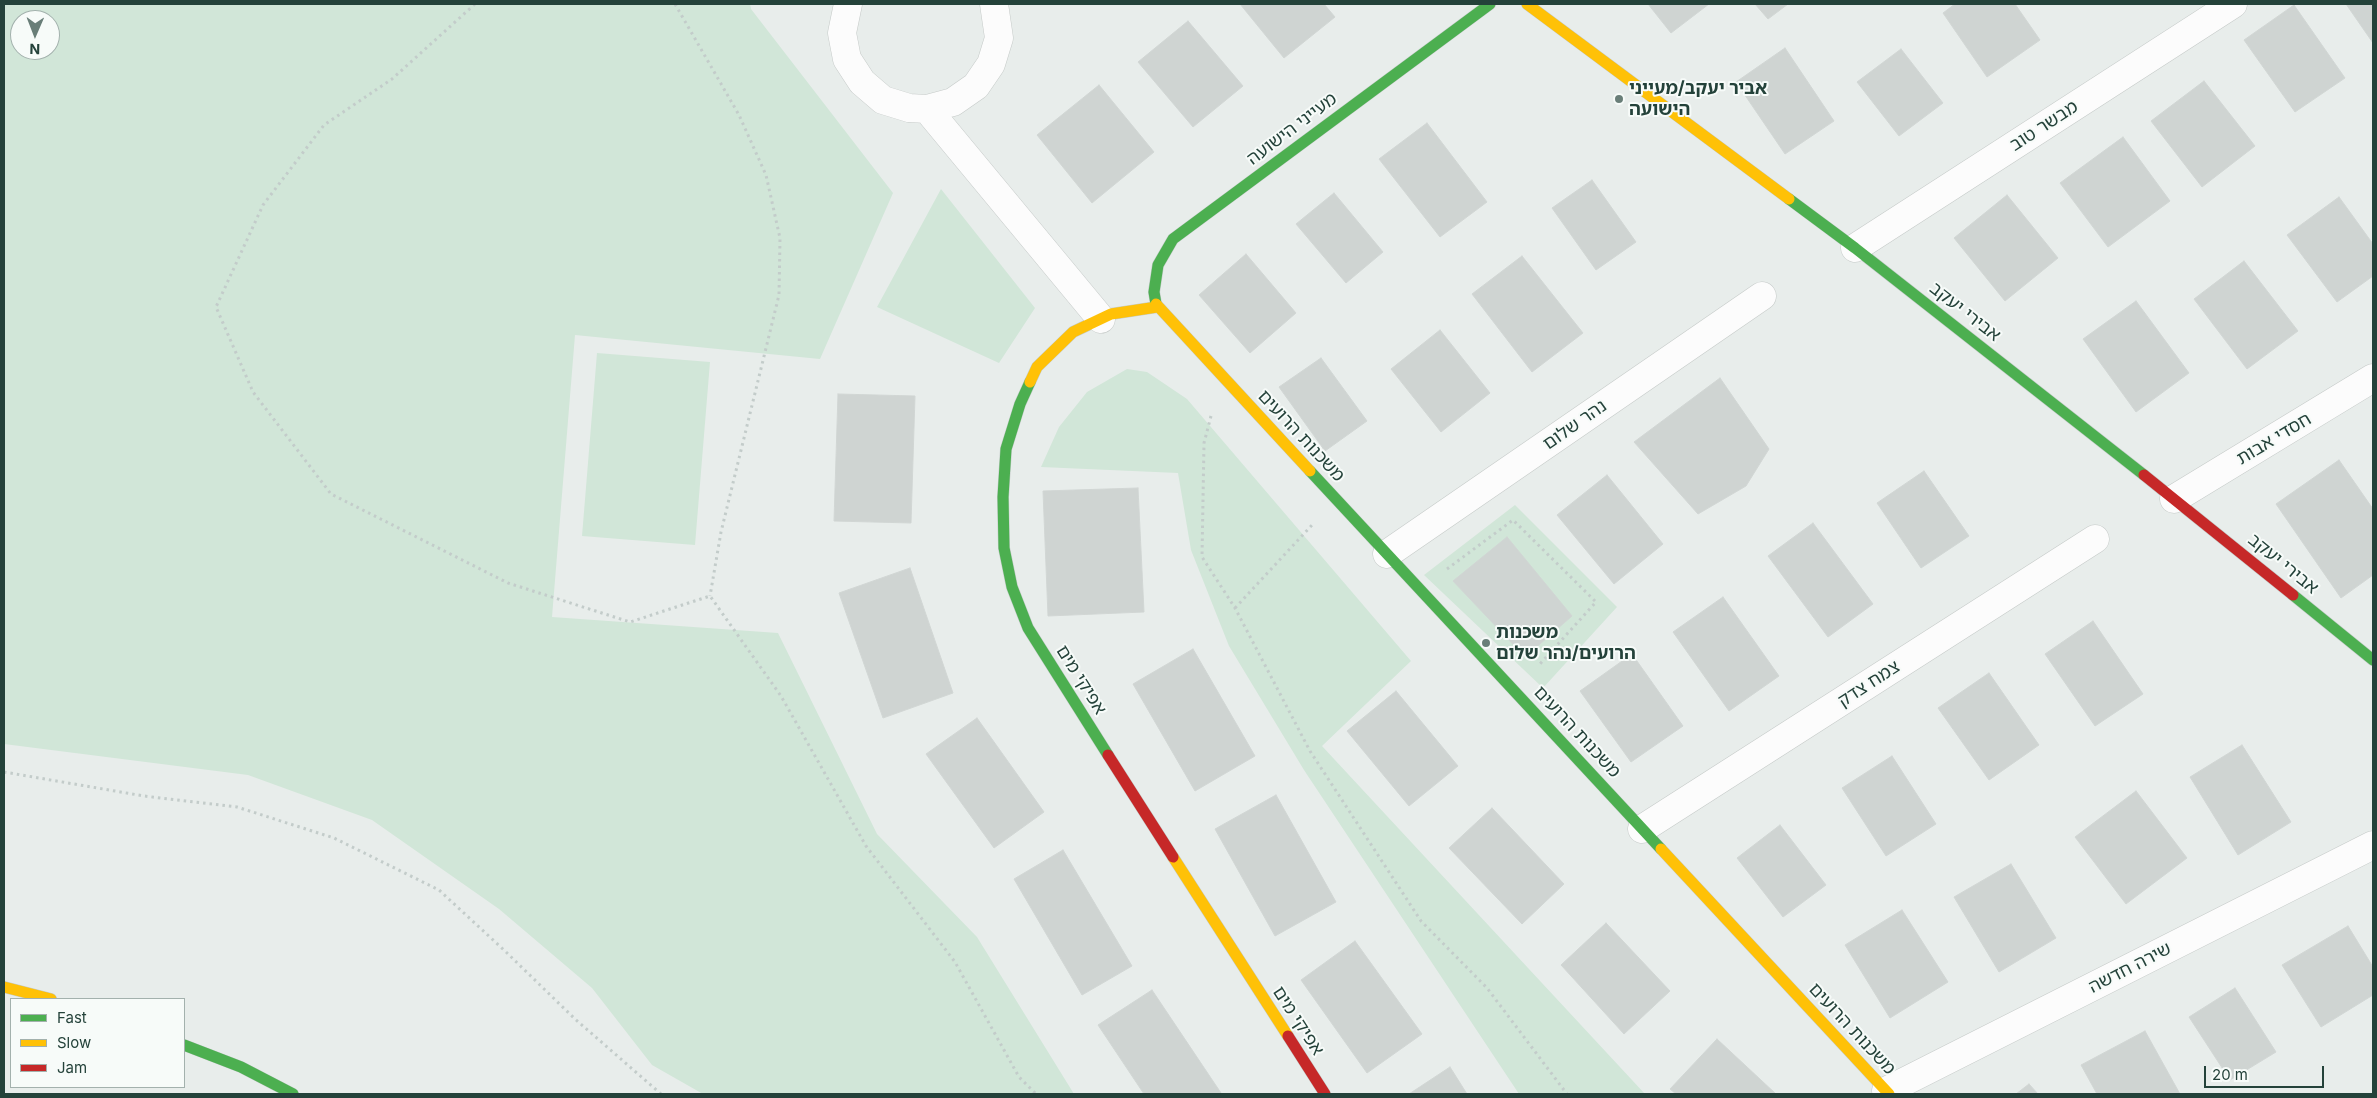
<!DOCTYPE html>
<meta charset="utf-8">
<style>
body{margin:0}
#map{position:relative;width:2377px;height:1098px;overflow:hidden;background:#e8edeb;font-family:Inter,sans-serif}
canvas{display:block}
.frame{position:absolute;inset:0;border:5px solid #24423a;pointer-events:none}
.legend{position:absolute;left:10px;top:998px;width:175px;height:90px;box-sizing:border-box;background:#f7fbf9;border:1px solid #a3b1ad;margin:0;padding:6px 9px;list-style:none;font-size:15px;color:#24423a}
.legend li{display:flex;align-items:center;gap:10px;height:25px}
.legend b{width:25px;border:1px solid #a3b1ad}
.north{position:absolute;left:10px;top:10px;width:50px;height:50px;box-sizing:border-box;background:#f7fbf9;border:1px solid #a3b1ad;border-radius:50%;rotate:181deg;font-size:14px;font-weight:700;line-height:20px;text-align:center;color:#24423a}
.north::after{content:'';display:block;margin:auto;width:18px;height:22px;background:#697e78;clip-path:polygon(50% 0,100% 100%,50% 72%,0 100%)}
.scale{position:absolute;left:2204px;top:1066px;width:120px;height:22px;box-sizing:border-box;border:2px solid #24423a;border-top:0;padding-left:6px;font-size:15px;line-height:18px;white-space:nowrap;color:#24423a;-webkit-text-stroke:4px #f7fbf9;paint-order:stroke}
</style>
<div id="map">
<canvas width="2377" height="1098"></canvas>
<div class="frame"></div>
<ul class="legend">
<li><b style="height:6px;background:#4caf50"></b>Fast</li>
<li><b style="height:6px;background:#ffc107"></b>Slow</li>
<li><b style="height:6px;background:#c62828"></b>Jam</li>
</ul>
<div class="north">N</div>
<div class="scale">20 m</div>
</div>
<script>
const c = document.querySelector('canvas').getContext('2d');
c.lineJoin = 'round';
function fill(path, color) { c.fillStyle = color; c.fill(path, 'evenodd'); }
const poly = rows => new Path2D(rows.map(r => 'M' + r).join(''));
function trace(path, color, width, dash) { c.strokeStyle = color; c.lineWidth = width; c.lineCap = dash ? 'butt' : 'round'; c.setLineDash(dash || []); c.stroke(path); }
function label(font, color, halo, rows, align = 'center') {
  c.font = font + ' Inter,"Noto Sans Hebrew",sans-serif'; c.lineWidth = 4; c.setLineDash([]); c.textBaseline = 'middle'; c.strokeStyle = halo; c.fillStyle = color; for (const [text, x, y, turn = 0] of rows) {
    c.save(); c.translate(x, y); c.rotate((+turn || 0) * Math.PI / 180); c.textAlign = isNaN(turn) ? turn : align; if (halo) c.strokeText(text, 0, 0); c.fillText(text, 0, 0); c.restore();
  }
}
fill(poly([
 [4,4,750,4,751,9,893,193,820,359,575,335,552,617,778,633,877,834,977,937,1074,1094,703,1094,652,1065,592,988,499,909,372,820,248,775,4,744],
 [20,20,50,20,50,50,20,50],
 [941,189,1035,308,999,363,877,307],
 [597,353,710,362,695,545,582,536],
 [1127,369,1147,372,1187,399,1411,661,1322,746,1645,1094,1519,1094,1304,770,1229,646,1191,550,1178,473,1041,467,1059,427,1087,392],
 [1515,505,1617,607,1543,688,1424,575]
]), '#d1e6d8');
const building = poly([
 [1240,4,1324,4,1335,17,1284,58,1240,4],
 [1648,4,1709,4,1671,33,1648,4],
 [1755,4,1788,4,1768,19,1755,4],
 [1955,4,2015,4,2040,40,1987,77,1943,13,1955,4],
 [2346,4,2373,4,2373,43,2346,4],
 [2294,5,2345,78,2295,112,2244,40,2294,5],
 [1188,21,1243,86,1193,127,1138,62,1188,21],
 [1785,48,1834,121,1785,154,1736,82,1785,48],
 [1901,49,1943,103,1899,136,1857,82,1901,49],
 [2204,81,2255,146,2202,187,2151,121,2204,81],
 [1099,85,1154,152,1092,203,1037,135,1099,85],
 [1427,123,1487,202,1440,237,1379,159,1427,123],
 [2123,137,2170,201,2108,247,2060,183,2123,137],
 [1592,180,1636,242,1596,270,1552,208,1592,180],
 [1334,193,1383,252,1346,283,1296,224,1334,193],
 [2007,195,2058,258,2005,301,1954,238,2007,195],
 [2339,197,2373,244,2373,276,2337,302,2287,235,2339,197],
 [1246,254,1296,313,1250,353,1199,295,1246,254],
 [1522,256,1583,333,1532,372,1472,294,1522,256],
 [2244,261,2298,331,2247,369,2194,299,2244,261],
 [2136,301,2189,373,2136,412,2083,339,2136,301],
 [1440,330,1490,393,1441,432,1391,369,1440,330],
 [1321,358,1367,421,1325,451,1279,387,1321,358],
 [1720,378,1769,449,1746,486,1698,514,1634,442,1720,378],
 [838,394,915,396,911,523,834,521,838,394],
 [2339,460,2373,509,2373,575,2341,598,2276,504,2339,460],
 [1924,471,1969,536,1921,568,1877,503,1924,471],
 [1607,475,1663,544,1614,584,1557,515,1607,475],
 [1138,488,1144,612,1048,616,1043,491,1138,488],
 [1813,523,1873,604,1828,637,1768,556,1813,523],
 [1507,537,1572,616,1525,657,1453,581,1507,537],
 [910,568,953,693,883,718,839,593,910,568],
 [1723,597,1779,676,1729,711,1673,632,1723,597],
 [2093,621,2143,694,2095,726,2045,654,2093,621],
 [1193,649,1255,756,1195,791,1133,684,1193,649],
 [1632,654,1683,726,1631,762,1580,691,1632,654],
 [1989,673,2039,745,1989,780,1938,708,1989,673],
 [1396,691,1458,766,1409,806,1347,731,1396,691],
 [977,718,1044,812,994,848,926,754,977,718],
 [2242,745,2291,822,2238,855,2190,777,2242,745],
 [1892,756,1936,824,1886,856,1842,788,1892,756],
 [2136,791,2187,858,2126,904,2075,837,2136,791],
 [1276,795,1336,902,1275,936,1215,829,1276,795],
 [1492,808,1564,884,1522,924,1449,848,1492,808],
 [1780,825,1826,885,1783,917,1737,858,1780,825],
 [1063,850,1132,966,1082,995,1014,879,1063,850],
 [2011,864,2056,938,1999,972,1954,897,2011,864],
 [1902,910,1948,982,1890,1018,1845,945,1902,910],
 [1606,923,1670,991,1624,1034,1561,965,1606,923],
 [2348,926,2373,967,2373,995,2321,1027,2282,965,2348,926],
 [1355,941,1422,1034,1367,1073,1301,980,1355,941],
 [2235,988,2276,1052,2230,1080,2189,1017,2235,988],
 [1152,990,1221,1093,1144,1094,1098,1025,1152,990],
 [2145,1031,2180,1094,2097,1094,2081,1065,2145,1031],
 [1717,1039,1776,1094,1676,1094,1670,1089,1717,1039],
 [1450,1067,1467,1094,1409,1094,1450,1067],
 [2029,1084,2038,1094,2016,1094,2029,1084]
]);
fill(building, '#cfd4d2');
trace(building, '#d1d6d4', 1);
const street = poly([
 [848,4,842,33,847,59,862,82,883,100,909,108,927,109,953,102,976,86,991,64,999,38,994,4],
 [927,109,1101,319],
 [1855,248,2233,4],
 [2174,499,2373,378],
 [1387,554,1762,296],
 [1642,829,2095,539],
 [1886,1091,2373,845]
]);
const fast = poly([
 [1789,199,1855,248,2144,475],
 [1156,304,1154,292,1158,265,1173,239,1490,4],
 [1030,382,1020,404,1006,449,1003,497,1004,548,1012,587,1028,628,1108,755],
 [1310,471,1661,849],
 [2293,595,2373,660],
 [184,1045,241,1067,293,1094]
]);
const slow = poly([
 [1527,4,1789,199],
 [1156,304,1310,471],
 [1030,382,1037,367,1073,332,1111,314,1157,307],
 [1661,849,1889,1094],
 [1173,857,1288,1036],
 [4,987,51,999]
]);
const jam = poly([
 [2144,475,2293,595],
 [1108,755,1173,857],
 [1288,1036,1325,1094]
]);
trace(street, '#c5cac8', 29);
trace(fast, '#c3cbc8', 12);
trace(slow, '#c3cbc8', 12);
trace(jam, '#c3cbc8', 12);
trace(poly([
 [475,4,392,79,324,125,263,205,216,307,253,392,331,494,508,583,630,622,710,596,781,696,866,846,955,962,1019,1077,1036,1094],
 [675,4,739,115,766,175,780,238,779,295,721,532,710,596],
 [1211,416,1204,443,1202,557,1235,608,1310,751,1421,921,1487,988,1567,1094],
 [1447,569,1513,520,1596,602,1539,665],
 [1235,608,1312,525],
 [4,772,144,796,237,807,334,838,439,890,505,951,575,1019,661,1094]
]), '#c3ccca', 3, [2.5, 4]);
trace(street, '#fcfcfc', 28);
trace(fast, '#4caf50', 11);
trace(slow, '#ffc107', 11);
trace(jam, '#c62828', 11);
for (const [x, y, r, color] of [
 [1619,99,5,"#697e78"],
 [1486,643,5,"#697e78"]
]) { const dot = new Path2D(); dot.arc(x, y, r, 0, 2 * Math.PI); c.fillStyle = color; c.fill(dot); trace(dot, '#f7fbf9', 2); }
label('bold 18px', '#24423a', '#f7fbf9', [
 ["אביר יעקב/מעייני",1629,89],
 ["הישועה",1629,110],
 ["משכנות",1496,633],
 ["הרועים/נהר שלום",1496,654]
], 'left');
label('18px', '#24423a', '#f7fbf9', [
 ["מבשר טוב",2044,126,-33],
 ["מעייני הישועה",1292,129,-37],
 ["אבירי יעקב",1965,312,38],
 ["נהר שלום",1575,425,-35],
 ["משכנות הרועים",1301,436,47],
 ["חסדי אבות",2274,439,-31],
 ["אבירי יעקב",2283,564,39],
 ["אפיקי מים",1081,680,58],
 ["צמח צדק",1869,684,-33],
 ["משכנות הרועים",1577,732,47],
 ["שירה חדשה",2130,968,-27],
 ["אפיקי מים",1298,1021,57],
 ["משכנות הרועים",1852,1029,47]
]);
</script>
